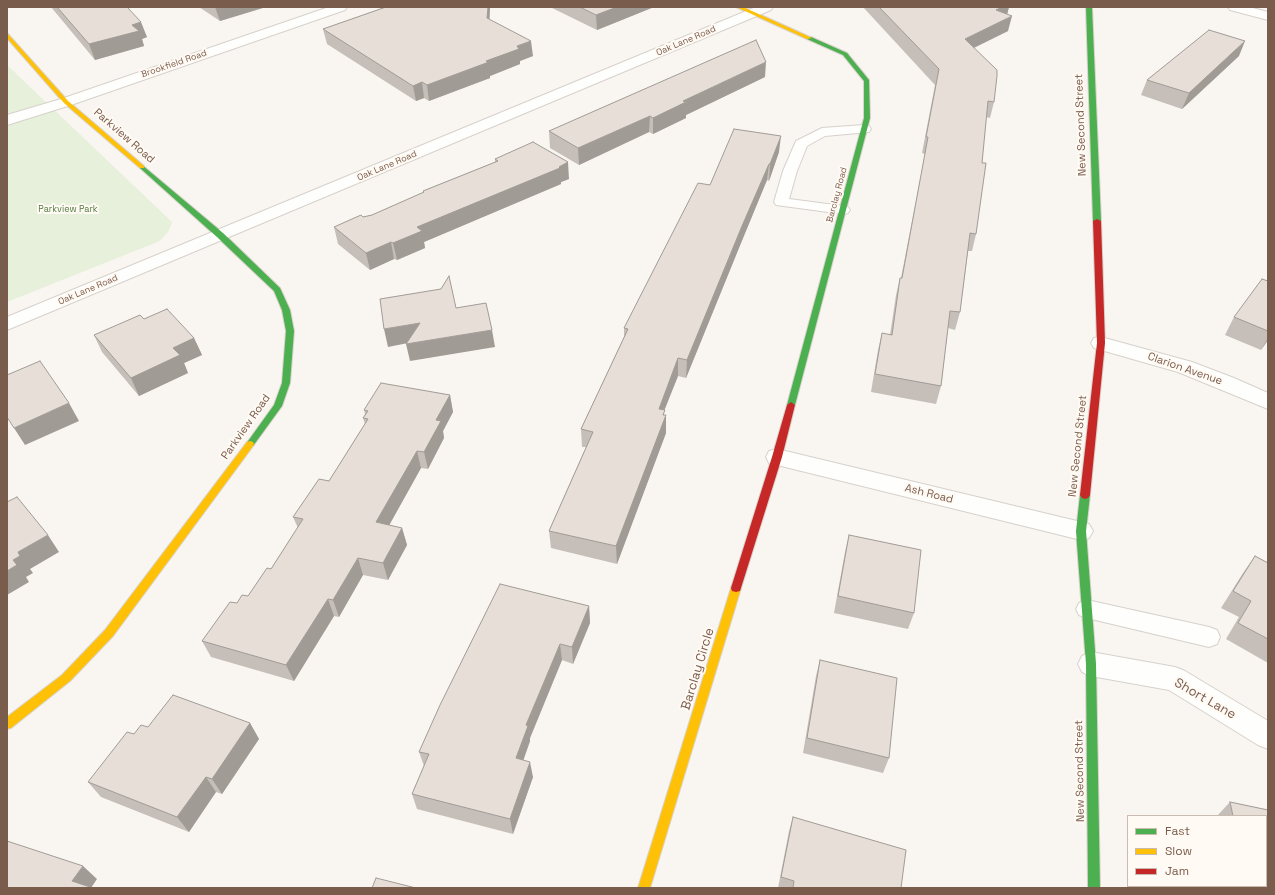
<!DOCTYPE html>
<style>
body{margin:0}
#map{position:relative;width:1275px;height:895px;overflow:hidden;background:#f9f5f0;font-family:"Space Grotesk",sans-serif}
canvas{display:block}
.frame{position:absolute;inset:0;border:8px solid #7a5c4d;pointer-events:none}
.legend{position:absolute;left:1127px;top:815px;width:140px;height:72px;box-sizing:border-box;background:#fffaf3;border:1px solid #cabbb1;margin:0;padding:5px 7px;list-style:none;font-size:12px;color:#7a5c4d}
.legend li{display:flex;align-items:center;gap:8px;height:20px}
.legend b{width:20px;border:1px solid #cabbb1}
</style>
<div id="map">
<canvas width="1275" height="895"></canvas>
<div class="frame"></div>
<ul class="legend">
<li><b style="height:5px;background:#4caf50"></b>Fast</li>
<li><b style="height:5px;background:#ffc107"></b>Slow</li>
<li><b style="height:5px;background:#c62828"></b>Jam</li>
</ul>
</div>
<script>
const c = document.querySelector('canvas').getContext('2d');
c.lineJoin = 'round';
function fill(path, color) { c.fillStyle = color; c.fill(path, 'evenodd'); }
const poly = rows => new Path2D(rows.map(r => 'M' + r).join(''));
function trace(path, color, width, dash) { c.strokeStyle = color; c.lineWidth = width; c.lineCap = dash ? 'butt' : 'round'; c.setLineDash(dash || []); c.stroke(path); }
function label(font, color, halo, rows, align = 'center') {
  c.font = font + ' "Space Grotesk",sans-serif'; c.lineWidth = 4; c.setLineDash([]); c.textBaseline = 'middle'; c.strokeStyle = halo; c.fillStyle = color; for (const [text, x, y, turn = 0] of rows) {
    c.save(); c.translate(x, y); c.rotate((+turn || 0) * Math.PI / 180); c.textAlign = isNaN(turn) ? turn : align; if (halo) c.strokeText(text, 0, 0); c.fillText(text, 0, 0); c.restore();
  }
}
fill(poly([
 [7,65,172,222,168,232,160,241,7,302]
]), '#e7f0db');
const lane = poly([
 [864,125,869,126,871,129,869,132,825,136,807,146,797,171,789,199,843,206,848,207,850,210,848,213,843,214,776,205,774,202,783,171,796,141,822,128,864,125],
 [1087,600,1209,627,1217,630,1220,637,1217,644,1209,647,1087,618,1079,615,1076,609,1079,603,1087,600]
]);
const street = poly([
 [329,7,347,7,345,10,71,105,7,125,7,115,61,99,329,7],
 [756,7,773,7,771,10,7,330,7,317,756,7],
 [1228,7,1249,7,1268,12,1268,20,1230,10,1228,7],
 [1101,337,1192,362,1234,378,1268,393,1268,409,1178,372,1094,348,1091,343,1094,338,1101,337],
 [777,449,1081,522,1089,524,1093,531,1089,538,1081,540,769,463,766,457,769,451,777,449],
 [1091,652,1175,667,1185,671,1268,721,1268,749,1258,745,1169,690,1091,676,1082,672,1078,664,1082,656,1091,652]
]);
const fast = poly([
 [1086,7,1092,7,1101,221,1097,223,1093,221,1086,7],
 [807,37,811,37,847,53,869,80,870,118,795,405,791,408,787,405,864,118,864,81,843,55,807,39,807,37],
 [142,165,223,233,280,288,290,310,294,331,290,383,282,406,253,446,247,446,246,444,274,405,282,383,286,331,282,310,274,291,217,237,140,168,140,166,142,165],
 [1085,491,1088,492,1090,495,1086,531,1096,664,1100,888,1088,888,1086,664,1076,531,1080,495,1082,492,1085,491]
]);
const slow = poly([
 [736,7,743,7,812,38,807,39,736,7],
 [7,33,68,101,144,166,144,168,140,168,64,103,7,38,7,33],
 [250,441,253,442,254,444,253,446,113,636,70,681,11,728,7,729,7,717,62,675,105,630,247,442,250,441],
 [736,584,740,585,741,588,650,888,638,888,731,588,732,585,736,584]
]);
const jam = poly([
 [1097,219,1101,221,1105,343,1090,495,1088,498,1085,499,1082,498,1080,495,1097,343,1093,221,1097,219],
 [791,402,795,405,782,457,741,588,740,591,736,592,732,591,731,588,772,457,787,405,791,402]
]);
trace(lane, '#d7d1cb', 2);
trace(street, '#d7d1cb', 2);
trace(fast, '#d9d2cb', 2);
trace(slow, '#d9d2cb', 2);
trace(jam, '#d9d2cb', 2);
fill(lane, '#fefefd');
fill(street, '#fefefd');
fill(fast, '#4caf50');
fill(slow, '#ffc107');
fill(jam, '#c62828');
fill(poly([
 [51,7,127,7,147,37,142,39,144,46,95,60],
 [199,7,266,7,220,21],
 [386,7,490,7,489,19,533,56,520,61,520,64,490,76,490,78,429,101,424,98,416,101,327,44,323,29],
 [550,7,654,7,597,30],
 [863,7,1009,7,1007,14,1008,31,974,48,994,102,990,118,986,117,982,163,976,234,972,251,968,251,960,312,955,330,948,328,941,386,936,404,871,392,878,350,882,333,890,335,896,295,900,278,901,278,925,154,922,153,935,85],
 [1239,56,1182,109,1141,95,1147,80],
 [765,77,686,115,686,118,653,134,649,132,579,165,550,148,549,131],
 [779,152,769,181,767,180,741,243,686,378,678,376,664,411,664,415,666,415,666,433,617,564,551,548,549,531,586,447,582,447,581,429,624,337,624,328,710,185],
 [495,159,569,179,561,182,561,184,424,242,425,248,397,260,394,259,370,270,338,244,334,227,363,217,372,215,423,193,423,191,495,162],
 [1268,281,1268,340,1261,350,1225,335,1234,317],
 [144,319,194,338,202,355,184,363,188,373,139,396,102,352,94,335],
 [450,395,453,412,443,431,444,438,428,469,421,468,389,525,402,528,407,545,388,580,363,575,339,617,334,616,294,681,211,657,202,641,237,603,248,596,271,569,298,528,293,517,329,481,365,424,363,418,365,414,364,410],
 [849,535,914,613,908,629,834,613,845,552],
 [1255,556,1268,563,1268,663,1226,639,1239,617,1221,608,1243,573],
 [589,606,590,623,573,664,562,660,530,738,530,741,523,760,533,777,513,834,417,809,412,794,424,766,419,752],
 [820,660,889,758,883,773,803,753,816,676],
 [250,723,259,739,222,794,216,792,189,832,101,797,88,782,134,734,148,727],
 [1230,802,1268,810,1268,888,1226,888,1226,886,1266,886,1266,816,1217,816],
 [793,817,901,888,778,888,789,831]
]), '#c6bfb9');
fill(poly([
 [215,7,266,7,220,21],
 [488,7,490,7,489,33,487,18],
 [617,7,654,7,597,30,596,15],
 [1001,7,1009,7,1007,15,996,10],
 [1012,16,1008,31,961,54,965,39],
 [141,22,147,37,142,39,144,46,95,60,89,44,132,25],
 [531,41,533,56,520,61,520,64,490,76,490,78,429,101,427,85,486,61,517,46],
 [1245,41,1239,56,1182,109,1189,93],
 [766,62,765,77,686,115,686,118,653,134,653,118,683,101],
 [422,82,424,98,416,101,413,86],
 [650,116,649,132,579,165,578,148],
 [781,136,779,152,769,181,770,164],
 [568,162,569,179,561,182,561,184,424,242,425,248,397,260,393,243,417,227],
 [769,164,767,180,741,243,686,378,687,360,742,226],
 [391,242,394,259,370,270,366,253],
 [420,323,423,340,388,347,384,329],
 [492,330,495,347,410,361,406,344],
 [194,338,202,355,184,363,188,373,139,396,131,378,173,348],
 [1268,338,1268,340,1261,350],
 [678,358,678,376,664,411,664,421,666,415,666,433,617,564,616,546,659,409],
 [450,395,453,412,443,431,444,438,428,469,424,452,436,420],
 [69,403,79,421,25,445,14,428],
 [417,451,421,468,381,540,376,522],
 [402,528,407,545,388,580,383,563],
 [48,535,59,552,30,569,33,573,26,577,29,582,7,595,7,571,18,552],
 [358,558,363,575,339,617,333,600],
 [328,599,334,616,294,681,286,665],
 [589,606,590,623,573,664,572,647],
 [560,644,562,660,530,738,530,741,519,773,516,758,526,725],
 [250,723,259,739,222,794,212,779],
 [530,762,533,777,513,834,510,819],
 [206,777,216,792,189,832,177,817],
 [83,866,97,879,91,888,72,881]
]), '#a19b96');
const building = poly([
 [57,7,127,7,141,22,132,25,139,31,89,44,57,7],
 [386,7,488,7,487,18,531,41,517,46,519,49,486,61,489,62,427,85,422,82,413,86,323,29,386,7],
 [580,7,617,7,596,15,580,7],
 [879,7,1002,7,996,10,1012,16,965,39,997,70,997,76,994,102,988,101,982,163,986,163,976,234,970,233,960,312,950,311,941,386,875,374,882,333,892,335,900,278,902,278,928,137,926,137,939,69,879,7],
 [1209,30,1245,41,1189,93,1147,80,1209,30],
 [756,40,766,62,683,101,686,102,653,118,650,116,578,148,549,131,756,40],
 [734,129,781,136,770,164,769,164,742,226,687,360,678,358,659,409,665,410,663,415,666,415,616,546,549,531,593,432,581,429,628,329,624,328,698,183,710,185,734,129],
 [533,142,568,162,559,167,560,168,417,227,422,231,393,243,391,242,366,253,334,227,361,215,363,217,372,215,424,192,423,191,498,161,495,159,533,142],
 [449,276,456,308,486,303,492,330,406,344,420,323,384,329,380,299,441,289,449,276],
 [1262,279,1268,281,1268,331,1234,317,1262,279],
 [167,309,194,338,173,348,180,355,131,378,94,335,140,315,144,319,167,309],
 [40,361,69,403,14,428,7,417,7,375,40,361],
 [381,383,450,395,436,420,441,421,424,452,417,451,376,522,402,528,383,563,358,558,333,600,328,599,286,665,202,641,230,602,237,603,242,595,248,596,267,568,271,569,303,519,293,517,319,479,329,481,368,419,363,418,368,411,364,410,381,383],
 [17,497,48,535,18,552,20,556,13,560,17,565,7,571,7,502,17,497],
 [849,535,921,550,914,613,838,596,849,535],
 [1255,556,1268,563,1268,639,1238,623,1251,601,1233,591,1255,556],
 [500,584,589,606,572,647,560,644,526,725,528,726,516,758,530,762,510,819,412,794,429,754,419,752,440,705,500,584],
 [820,660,897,678,889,758,807,738,820,660],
 [173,695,250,723,212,779,206,777,177,817,88,782,127,732,134,734,141,725,148,727,173,695],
 [1230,802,1268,810,1268,886,1266,885,1266,816,1233,816,1230,802],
 [793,817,906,850,901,888,793,888,794,881,781,877,793,817],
 [7,841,83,866,72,881,93,888,7,888,7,841],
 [376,878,416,888,372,888,376,878]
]);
fill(building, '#e6ded7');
trace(building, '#a19b96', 1);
label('9px', '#7a5c4d', '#fffaf3', [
 ["Oak Lane Road",686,41,-23],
 ["Brookfield Road",174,64,-19],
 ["Oak Lane Road",387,166,-23],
 ["Barclay Road",837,195,-75],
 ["Oak Lane Road",88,290,-23]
]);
label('9px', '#537a41', '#fffaf3', [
 ["Parkview Park",68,210]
]);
label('11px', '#7a5c4d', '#fffaf3', [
 ["New Second Street",1081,125,-92],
 ["Parkview Road",124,136,41],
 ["Clarion Avenue",1185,369,19],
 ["Parkview Road",246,427,-55],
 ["New Second Street",1078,446,-84],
 ["Ash Road",929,494,14],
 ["New Second Street",1080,771,-91]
]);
label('13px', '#7a5c4d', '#fffaf3', [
 ["Barclay Circle",698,669,-73],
 ["Short Lane",1205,699,30]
]);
</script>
